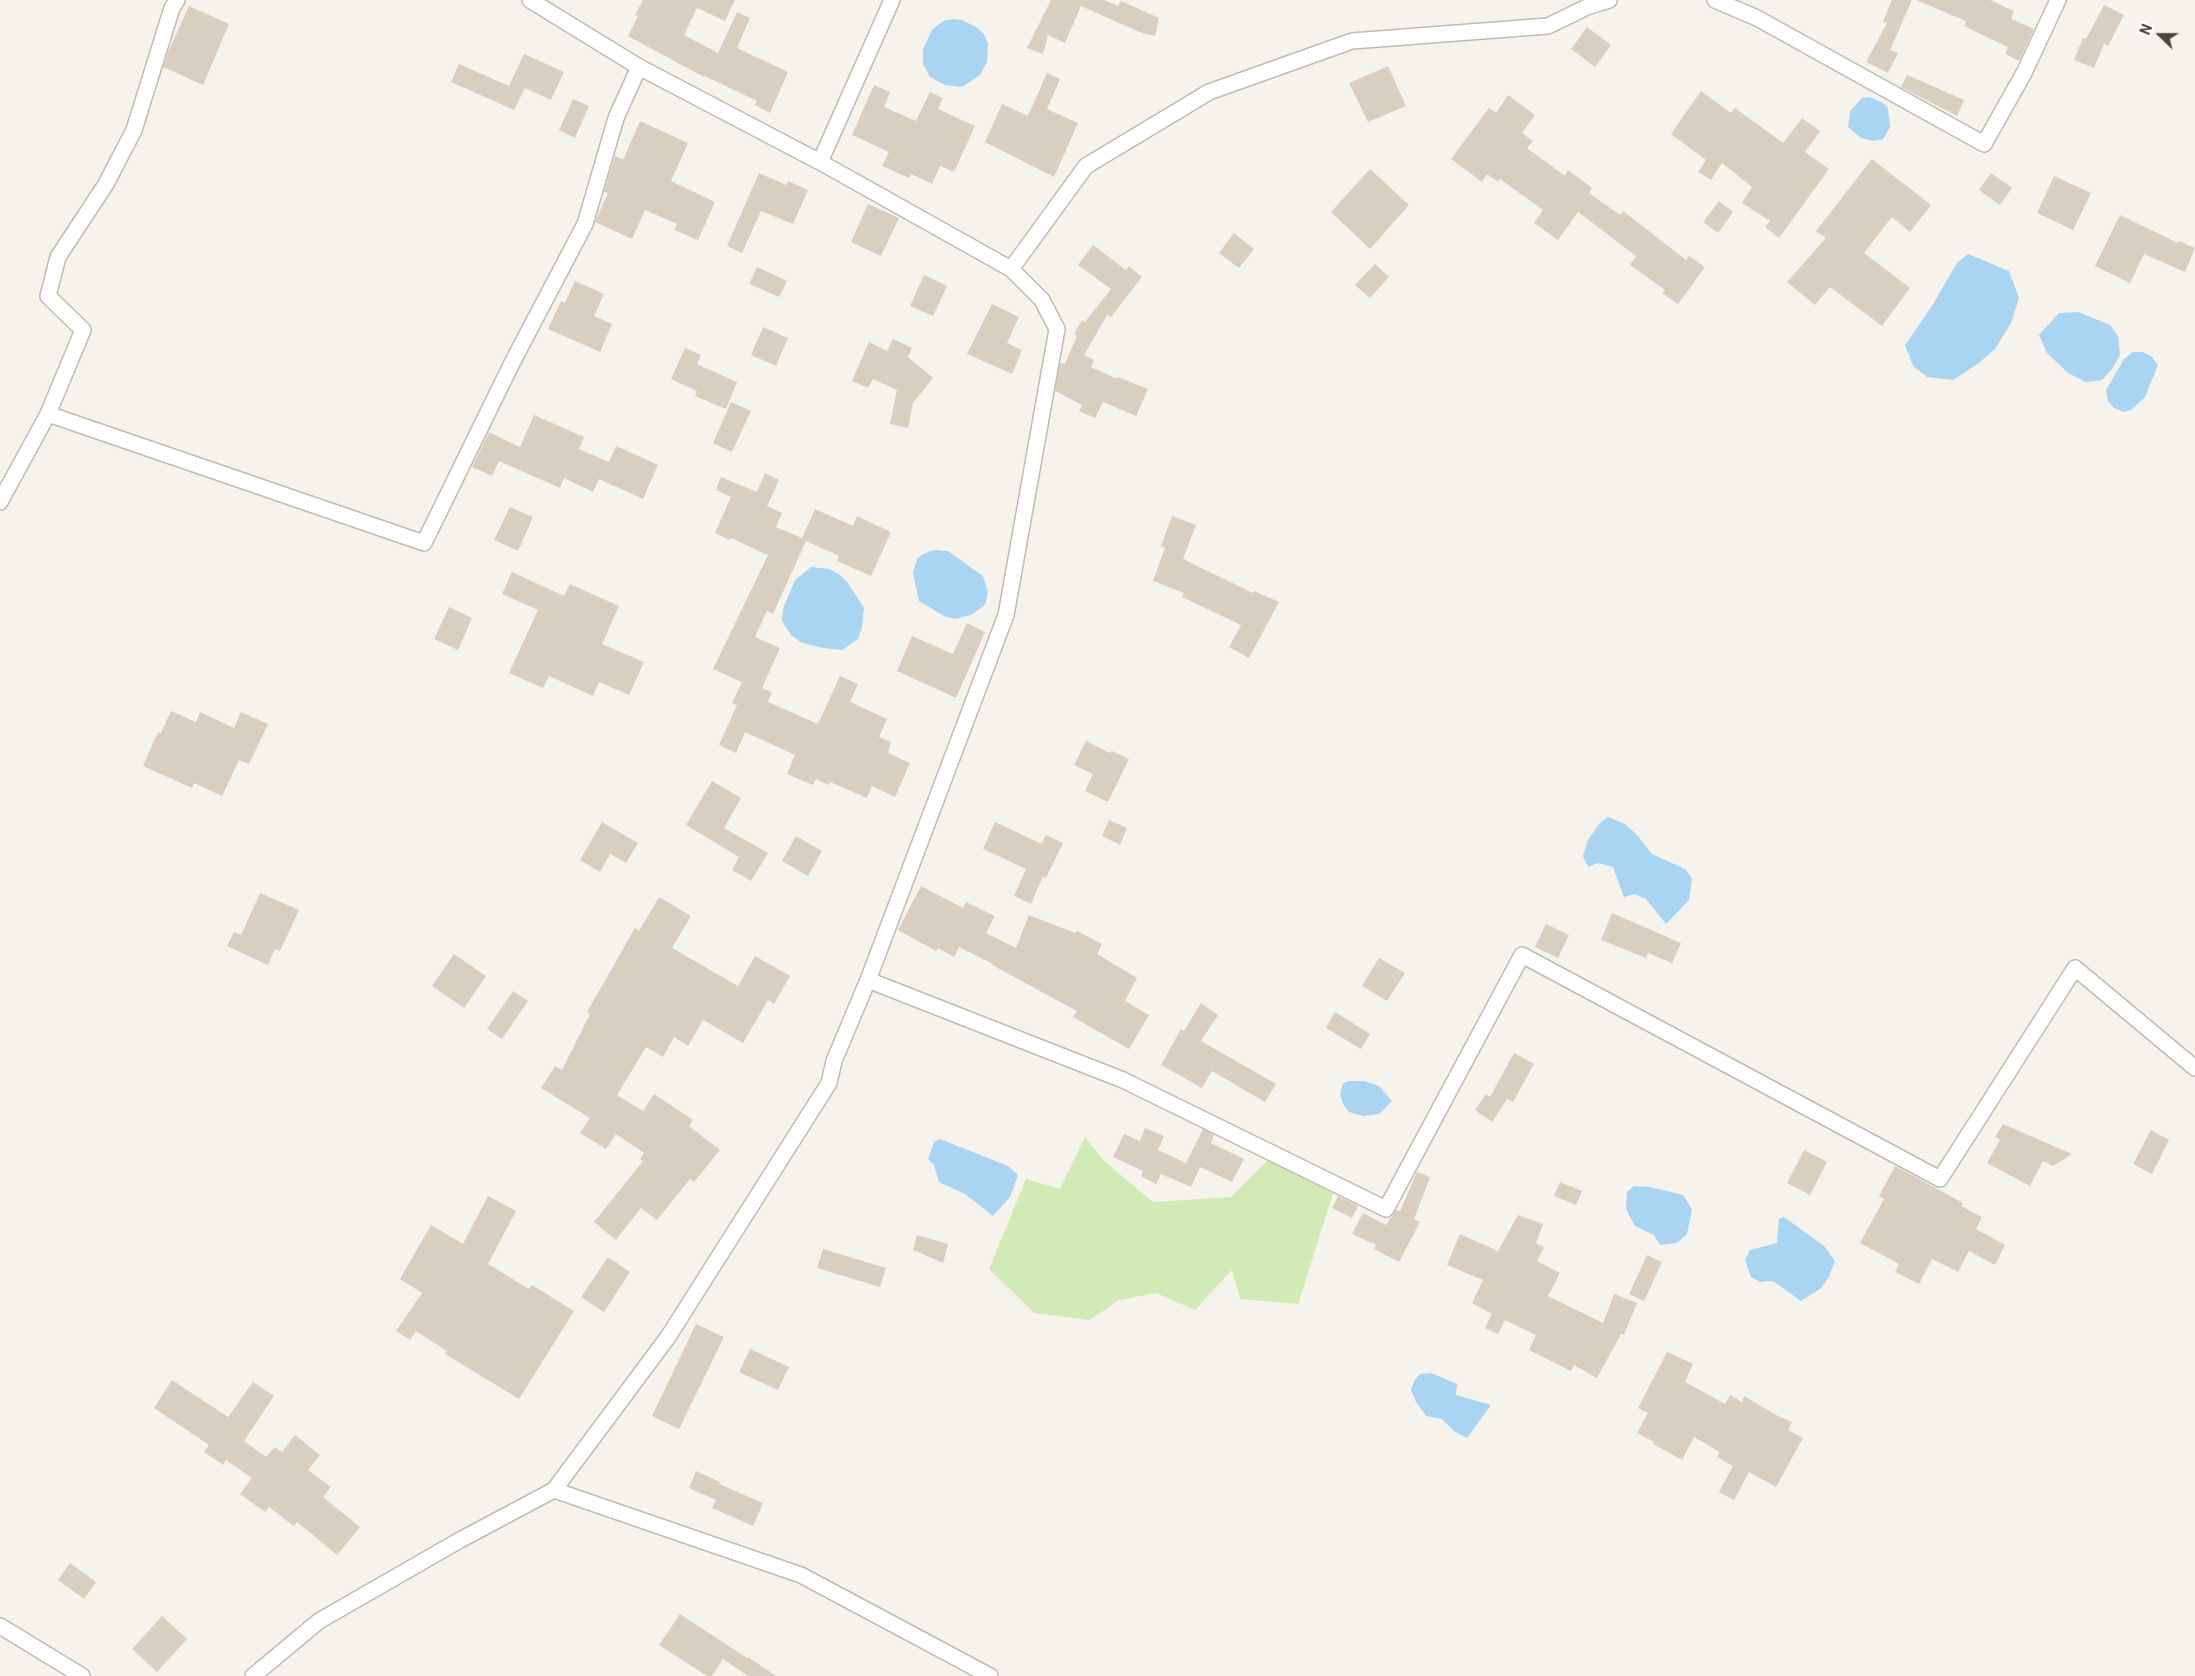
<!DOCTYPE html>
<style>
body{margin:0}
#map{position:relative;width:2195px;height:1676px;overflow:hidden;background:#f6f3ec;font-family:Roboto,sans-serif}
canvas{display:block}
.north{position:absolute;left:2135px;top:10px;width:50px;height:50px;-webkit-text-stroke:4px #fff;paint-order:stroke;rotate:292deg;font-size:14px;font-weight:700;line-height:20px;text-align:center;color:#4b4439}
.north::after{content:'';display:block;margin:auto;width:18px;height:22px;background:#4b4439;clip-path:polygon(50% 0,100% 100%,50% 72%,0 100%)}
</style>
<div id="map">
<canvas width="2195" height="1676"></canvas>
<div class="north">N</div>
</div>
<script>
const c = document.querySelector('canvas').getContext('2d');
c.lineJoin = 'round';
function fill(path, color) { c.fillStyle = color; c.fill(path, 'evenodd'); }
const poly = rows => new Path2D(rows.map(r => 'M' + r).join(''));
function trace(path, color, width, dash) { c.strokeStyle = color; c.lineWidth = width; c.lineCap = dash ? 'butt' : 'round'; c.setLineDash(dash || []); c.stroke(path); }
fill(poly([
 [1085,1137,1104,1161,1153,1202,1231,1197,1271,1157,1334,1191,1298,1304,1240,1299,1232,1270,1195,1310,1156,1293,1119,1300,1090,1320,1034,1313,989,1269,1026,1179,1060,1189]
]), '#d2eab5');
fill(poly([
 [953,19,962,20,976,27,984,34,988,44,987,62,980,75,962,87,945,85,930,77,923,64,923,49,932,30,943,21],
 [1870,97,1883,103,1888,108,1889,117,1890,127,1883,139,1874,141,1861,138,1848,127,1850,111,1862,98],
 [1968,254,2009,271,2019,298,2011,323,1995,349,1979,363,1953,380,1927,377,1913,366,1905,345,1932,306,1957,263],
 [2078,312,2110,325,2118,336,2120,355,2112,369,2102,380,2086,382,2068,373,2047,353,2039,335,2059,313],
 [2133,352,2143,352,2152,357,2158,365,2145,397,2131,410,2124,412,2114,408,2108,401,2106,390,2124,359],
 [934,550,948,551,983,576,988,592,985,605,971,615,955,619,944,616,919,601,913,573,917,559,923,554],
 [811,567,829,569,840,575,848,583,864,608,862,627,858,639,842,650,823,648,802,643,791,635,782,621,783,609,795,580],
 [1608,817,1625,824,1637,835,1652,854,1685,869,1692,878,1689,900,1666,924,1646,899,1634,894,1624,897,1613,867,1598,863,1588,867,1583,856,1588,840,1599,824],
 [1349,1081,1364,1081,1379,1086,1392,1101,1379,1114,1363,1116,1349,1112,1343,1104,1340,1095,1343,1083],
 [940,1139,1008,1166,1018,1175,1010,1197,993,1216,965,1194,939,1182,934,1165,928,1159,934,1142],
 [1634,1186,1650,1187,1683,1195,1692,1209,1687,1234,1677,1243,1660,1245,1654,1235,1635,1226,1626,1209,1627,1192],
 [1784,1217,1824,1246,1835,1261,1828,1279,1820,1289,1801,1301,1773,1281,1760,1282,1751,1277,1745,1260,1750,1250,1777,1243,1779,1219],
 [1431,1373,1457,1384,1456,1395,1491,1405,1467,1438,1454,1431,1442,1419,1426,1416,1416,1402,1411,1390,1414,1381,1420,1374]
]), '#a9d4f2');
fill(poly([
 [643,0,735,0,725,21,697,8,684,35,718,53,737,12,750,18,737,48,788,72,770,113,755,105,757,101,705,76,704,77,628,36,638,16,635,15],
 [1051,0,1104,0,1118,6,1121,1,1159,18,1155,36,1142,33,1081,6,1065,43,1048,35,1043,54,1027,48],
 [1892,0,1912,0,1890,50,1898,53,1888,73,1866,62,1887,23,1883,22],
 [1916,0,1990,0,2014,11,2011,19,2034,29,2019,61,2005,54,2008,47,1964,26,1966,21],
 [2104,5,2124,15,2108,46,2104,44,2094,68,2074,60,2083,38,2086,39],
 [189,6,229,24,203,85,163,67,169,50],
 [1587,27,1611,45,1595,67,1571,49],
 [524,54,564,72,551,100,525,88,514,110,451,82,459,64,509,86],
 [1388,66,1406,106,1368,122,1349,83],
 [1047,73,1060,79,1047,109,1078,123,1054,177,985,142,1002,104,1028,116],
 [1907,75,1964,100,1957,116,1901,87],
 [874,85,890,92,884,107,916,121,930,92,943,98,938,109,975,126,954,172,940,166,932,184,911,174,909,178,882,166,889,152,852,135],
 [1701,91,1731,113,1735,108,1783,143,1802,118,1820,131,1805,152,1829,169,1779,238,1765,227,1770,221,1742,203,1752,187,1722,163,1711,180,1698,172,1706,160,1671,134],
 [1508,95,1535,115,1522,133,1533,141,1527,148,1565,176,1568,170,1592,188,1589,193,1620,215,1623,211,1686,260,1689,256,1705,267,1678,304,1662,293,1665,290,1630,265,1636,256,1578,212,1558,240,1534,223,1543,210,1500,179,1498,182,1487,174,1482,182,1451,159,1489,108,1496,113],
 [573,99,589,106,575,138,559,130],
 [640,121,688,143,671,181,715,202,698,240,674,230,677,224,645,210,632,239,595,222,608,193,604,192,615,156,623,160],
 [1872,159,1931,205,1910,232,1892,217,1864,253,1910,288,1882,326,1830,287,1815,305,1787,282,1826,238,1816,231],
 [1370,169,1409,205,1370,249,1331,212],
 [759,173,786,185,788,181,808,190,793,224,761,211,742,253,727,246],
 [1991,173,2012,188,2000,205,1979,190],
 [2054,176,2091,193,2073,230,2037,213],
 [1719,201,1733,212,1718,233,1703,222],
 [868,204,899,218,881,256,851,242],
 [2120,215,2178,243,2179,241,2195,248,2185,272,2144,254,2130,283,2095,266],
 [1234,233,1254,249,1239,268,1219,253],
 [1093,245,1126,270,1129,266,1142,277,1111,317,1107,315,1084,355,1094,360,1091,367,1117,379,1118,377,1148,389,1136,416,1103,402,1095,418,1079,411,1082,405,1055,391,1060,363,1065,364,1077,336,1074,334,1082,320,1085,322,1111,289,1078,265],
 [1375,264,1389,277,1370,298,1355,285],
 [757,267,787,281,779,297,749,284],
 [924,275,947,286,933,316,910,306],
 [575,281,604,294,594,316,612,324,600,352,548,329,561,301,565,303],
 [992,304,1019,317,1007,343,1022,350,1012,374,967,354],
 [763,327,788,338,776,366,751,355],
 [893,339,912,348,908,357,933,378,913,403,908,428,890,424,897,390,873,379,868,388,852,381,869,342,887,351],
 [685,348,701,355,697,364,737,382,726,409,695,396,697,391,671,379],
 [731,402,751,411,732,452,713,443],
 [534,415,584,437,579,449,609,462,616,446,658,465,643,499,599,479,593,492,564,478,560,488,499,461,492,476,472,467,489,432,520,447],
 [765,473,779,480,767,506,782,513,776,527,802,538,815,509,853,526,857,516,891,532,871,576,837,561,839,556,806,541,773,614,767,611,755,637,780,648,762,688,772,692,768,702,818,724,840,676,858,684,850,702,887,719,879,737,891,742,888,753,910,763,895,797,872,786,867,798,830,782,829,785,816,779,813,785,787,774,795,755,745,732,736,753,719,745,737,705,732,703,742,682,713,669,768,555,731,538,730,540,715,533,731,497,716,490,721,477,757,492],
 [510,507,533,517,518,551,494,540],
 [1172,516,1196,525,1183,559,1253,593,1254,591,1279,602,1249,658,1229,647,1241,625,1182,597,1184,593,1153,581,1165,548,1161,546],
 [512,572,564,596,570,584,619,606,602,644,644,662,629,695,599,682,593,696,549,676,543,688,509,673,538,610,502,594],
 [449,607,472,618,458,650,434,639],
 [967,623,985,632,956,698,897,671,912,636,953,654],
 [171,711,196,722,200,712,234,728,241,712,268,724,249,764,239,760,222,796,194,783,192,788,143,766,158,732,161,733],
 [1086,741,1110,753,1112,751,1129,759,1108,802,1085,791,1093,774,1074,765],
 [712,781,741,798,724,828,768,853,751,881,732,870,739,857,686,825],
 [1109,820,1127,828,1120,845,1102,836],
 [602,822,638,843,626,863,610,854,600,872,580,860],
 [995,822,1042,844,1046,835,1063,843,1046,878,1043,876,1031,904,1014,896,1026,869,983,849],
 [796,836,822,851,808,876,782,861],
 [921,886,963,908,966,902,995,916,986,933,1016,948,1029,915,1075,933,1077,931,1102,944,1097,954,1137,978,1125,1001,1149,1015,1129,1049,1073,1017,1077,1011,992,965,993,964,959,947,954,957,938,948,936,951,898,930],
 [260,893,299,910,280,951,275,949,268,965,227,946,234,932,241,935],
 [659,897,691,916,672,948,738,986,755,956,790,976,774,1004,768,1000,743,1043,703,1020,688,1046,674,1037,663,1057,646,1047,617,1095,643,1111,654,1094,693,1120,689,1126,720,1150,694,1182,690,1179,657,1220,641,1208,616,1240,594,1222,643,1161,640,1159,644,1153,616,1134,606,1149,580,1133,590,1118,541,1088,555,1066,562,1070,590,1014,587,1012,635,928,639,931],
 [1612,913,1681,943,1672,963,1648,953,1646,958,1601,940],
 [1546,924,1569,935,1558,958,1535,947],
 [454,954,486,976,464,1008,432,986],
 [1379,958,1405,973,1387,1001,1362,986],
 [513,991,528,1001,502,1039,487,1029],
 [1201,1003,1218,1015,1201,1041,1276,1084,1265,1102,1212,1071,1202,1088,1161,1065,1181,1029,1184,1031],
 [1335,1012,1370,1034,1361,1049,1326,1028],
 [1514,1053,1534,1064,1513,1102,1507,1099,1492,1122,1475,1110,1486,1094,1490,1097],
 [2003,1124,2072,1154,2053,1166,2043,1161,2030,1186,1987,1163,2000,1140,1995,1137],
 [1145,1128,1164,1136,1158,1150,1186,1163,1203,1129,1214,1135,1211,1143,1244,1159,1232,1182,1200,1167,1191,1187,1161,1174,1156,1184,1141,1176,1143,1171,1113,1157,1124,1134,1140,1141],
 [2151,1130,2169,1140,2152,1174,2133,1164],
 [1804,1150,1827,1162,1810,1195,1787,1183],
 [1895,1166,1963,1203,1961,1206,1982,1217,1976,1229,2005,1245,1995,1265,1969,1251,1958,1272,1932,1259,1919,1284,1895,1272,1899,1264,1860,1243,1884,1199,1879,1196],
 [1417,1172,1430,1177,1414,1219,1420,1222,1399,1262,1374,1249,1376,1245,1352,1234,1363,1213,1386,1225,1396,1210,1400,1211],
 [1560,1182,1582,1191,1576,1205,1554,1196],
 [488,1196,516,1211,488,1264,529,1289,532,1285,574,1311,519,1399,445,1354,447,1351,416,1331,410,1340,396,1331,422,1293,400,1279,431,1225,463,1244],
 [1338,1196,1358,1206,1352,1218,1332,1208],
 [1518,1215,1543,1224,1536,1243,1544,1247,1537,1261,1560,1273,1548,1296,1603,1323,1614,1294,1637,1303,1624,1335,1621,1334,1597,1378,1574,1365,1571,1371,1529,1350,1536,1335,1505,1320,1498,1334,1485,1328,1492,1314,1472,1303,1483,1280,1447,1265,1460,1234,1498,1251],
 [917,1235,948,1244,943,1263,913,1250],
 [823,1249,886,1268,880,1287,817,1268],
 [1647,1255,1662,1262,1644,1301,1629,1294],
 [608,1257,630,1272,604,1312,581,1297],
 [696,1324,724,1337,679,1429,652,1416],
 [750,1349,789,1367,778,1390,739,1372],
 [1667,1352,1693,1364,1685,1382,1725,1404,1730,1395,1742,1402,1744,1396,1776,1415,1792,1422,1788,1430,1803,1438,1776,1487,1749,1472,1734,1500,1719,1492,1733,1466,1717,1457,1720,1452,1694,1437,1682,1460,1653,1444,1654,1442,1637,1433,1648,1413,1638,1408],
 [172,1380,228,1417,253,1382,274,1396,244,1441,266,1457,275,1447,282,1452,295,1435,320,1455,308,1470,331,1487,323,1497,360,1527,337,1555,297,1522,294,1526,269,1507,265,1512,240,1494,252,1478,226,1460,223,1465,204,1452,209,1445,154,1408],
 [696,1471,720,1482,719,1484,763,1503,753,1526,712,1508,716,1500,689,1488],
 [70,1563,96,1582,84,1599,58,1580],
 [680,1614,747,1658,748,1657,776,1676,748,1676,723,1659,712,1676,707,1676,659,1645],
 [162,1616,187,1639,157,1672,132,1649]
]), '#d8cfc1');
const minor = poly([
 [1715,0,1757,18,1984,144,2024,73,2058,0],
 [820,162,892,0],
 [1011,269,1086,166,1209,92,1352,41,1548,26,1587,7,1609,0],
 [48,414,83,330,48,296,58,257,106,184,134,130,172,8,177,0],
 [0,502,48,414,424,543,512,363,585,224,616,118,639,67],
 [868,980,1123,1080,1386,1209,1522,955,1940,1179,2075,968,2195,1068],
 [554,1490,801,1575,990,1676],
 [0,1626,82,1676],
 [253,1676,319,1621,460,1540,554,1490,668,1337,829,1083,834,1061,868,980,1006,615,1057,329,1042,300,1011,269,820,162,639,67,530,0]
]);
trace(minor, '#c2bbae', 18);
trace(minor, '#fff', 15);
</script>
